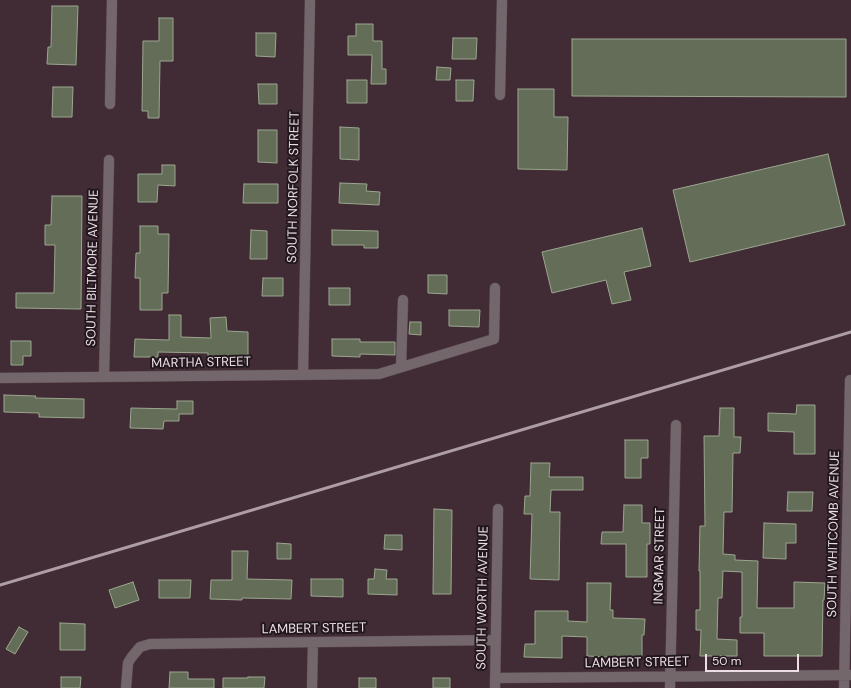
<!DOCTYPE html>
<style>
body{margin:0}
#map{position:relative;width:851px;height:688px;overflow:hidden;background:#412c36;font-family:"DM Sans",sans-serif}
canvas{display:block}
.scale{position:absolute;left:705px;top:654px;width:94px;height:18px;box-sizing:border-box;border:2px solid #ecdee4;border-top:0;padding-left:5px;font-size:12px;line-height:14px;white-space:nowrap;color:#ecdee4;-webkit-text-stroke:3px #21171c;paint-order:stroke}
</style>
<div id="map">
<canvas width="851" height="688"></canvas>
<div class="scale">50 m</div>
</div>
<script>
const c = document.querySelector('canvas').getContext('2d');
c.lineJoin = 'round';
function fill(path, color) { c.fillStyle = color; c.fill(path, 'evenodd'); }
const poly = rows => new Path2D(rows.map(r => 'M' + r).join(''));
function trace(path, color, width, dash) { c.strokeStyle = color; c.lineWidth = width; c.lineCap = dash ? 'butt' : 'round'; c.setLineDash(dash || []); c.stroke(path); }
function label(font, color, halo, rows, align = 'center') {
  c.font = font + ' "DM Sans",sans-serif'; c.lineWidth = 4; c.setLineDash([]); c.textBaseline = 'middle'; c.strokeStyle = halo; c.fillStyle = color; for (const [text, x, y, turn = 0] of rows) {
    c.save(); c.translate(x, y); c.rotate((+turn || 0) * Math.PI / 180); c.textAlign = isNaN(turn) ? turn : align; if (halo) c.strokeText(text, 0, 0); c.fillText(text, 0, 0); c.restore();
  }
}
const building = poly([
 [52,6,78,6,76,65,47,64,48,47,51,47,52,6],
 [159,18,173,18,173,61,160,61,159,118,148,118,148,111,142,111,143,41,159,41,159,18],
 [356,24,373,24,373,41,382,41,382,69,386,69,386,84,371,84,372,55,348,55,348,36,356,36,356,24],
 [256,33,276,33,275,57,256,56,256,33],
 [453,38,477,38,476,59,452,59,453,38],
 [572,39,846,39,846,97,572,96,572,39],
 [437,67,451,68,450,80,436,80,437,67],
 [347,80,367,80,367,103,347,103,347,80],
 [456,80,474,80,473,101,456,101,456,80],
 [258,84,277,84,277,104,259,104,258,84],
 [53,87,73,87,72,117,52,117,53,87],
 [518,89,554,89,554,117,568,117,567,170,518,169,518,89],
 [340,127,359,128,359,160,340,159,340,127],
 [258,130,277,130,277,163,258,162,258,130],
 [828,154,845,225,690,262,673,190,828,154],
 [162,165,175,165,175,186,158,185,157,202,138,202,138,174,162,174,162,165],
 [340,183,367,184,366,191,380,192,379,205,339,203,340,183],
 [244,184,278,184,278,203,243,203,244,184],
 [52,196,82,196,81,309,16,308,16,293,54,293,55,245,45,245,45,225,51,225,52,196],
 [140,226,158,226,158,234,169,234,168,293,162,293,162,310,140,310,140,278,135,278,136,253,140,253,140,226],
 [642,228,651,266,624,272,631,300,612,304,606,280,552,293,542,252,642,228],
 [251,230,267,231,267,259,250,259,251,230],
 [332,230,378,231,378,248,364,248,364,245,332,245,332,230],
 [428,275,447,275,447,294,428,293,428,275],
 [263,278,283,278,283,296,262,296,263,278],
 [329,288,350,288,350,305,329,305,329,288],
 [449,310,480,310,479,327,449,326,449,310],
 [169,315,181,315,181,337,211,338,210,318,226,317,227,331,248,332,248,362,208,361,208,353,158,352,158,357,134,357,135,339,169,340,169,315],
 [410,322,421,322,421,335,409,334,410,322],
 [332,339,360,339,360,342,395,342,395,355,360,354,360,357,332,356,332,339],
 [11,341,31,341,31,356,23,356,23,365,11,365,11,341],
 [4,395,36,396,35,398,84,399,84,418,39,417,39,413,4,412,4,395],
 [177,401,193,401,193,414,179,414,179,421,164,421,163,429,130,428,131,408,177,409,177,401],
 [797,405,815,405,815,454,794,454,794,432,768,431,768,413,796,414,797,405],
 [720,408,734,408,734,437,741,437,740,453,733,453,732,512,724,512,723,554,735,555,735,560,758,561,757,608,794,608,794,582,825,583,824,600,823,600,822,656,764,656,764,633,740,633,740,617,742,617,742,572,723,571,722,598,718,598,717,639,737,640,737,656,700,656,701,630,696,630,696,610,700,610,700,571,699,571,700,526,705,526,704,436,719,436,720,408],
 [625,440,648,440,648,458,641,458,641,478,625,478,625,440],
 [531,463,550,463,549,477,583,477,583,490,551,490,550,512,560,512,559,580,530,579,532,514,524,514,525,496,530,496,531,463],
 [788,492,813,492,812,511,787,511,788,492],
 [624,505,642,505,642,523,650,523,650,544,647,544,647,577,626,577,626,544,601,544,602,532,623,532,624,505],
 [434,509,452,510,451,594,433,594,434,509],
 [764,523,796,524,796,543,786,543,786,559,763,558,764,523],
 [385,535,402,535,402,550,384,549,385,535],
 [277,543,291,544,291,559,277,559,277,543],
 [232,551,248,551,247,579,292,580,291,599,242,598,242,600,210,599,211,580,232,580,232,551],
 [375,569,387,570,386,579,397,579,397,595,368,594,368,579,374,579,375,569],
 [311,579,343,579,343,597,311,596,311,579],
 [159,580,191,580,190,598,159,598,159,580],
 [133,582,139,600,115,608,109,590,133,582],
 [587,583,611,583,610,610,613,610,613,618,645,619,644,635,642,635,642,659,609,658,609,657,587,656,587,637,562,636,562,658,524,657,525,644,535,644,535,611,568,611,568,621,587,622,587,583],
 [60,623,85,624,85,650,60,650,60,623],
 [19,627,28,632,15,654,6,649,19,627],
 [170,672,188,672,188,679,214,679,214,688,169,688,170,672],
 [61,677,81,677,80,688,61,688,61,677],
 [248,677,265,677,264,688,223,688,223,678,248,678,248,677],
 [359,678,376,678,376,688,359,688,359,678],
 [433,678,450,678,450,688,433,688,433,678]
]);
fill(building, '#636d57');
trace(building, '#9ca68f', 1);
const minor = poly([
 [500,95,502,0],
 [110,104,112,0],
 [401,367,403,300],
 [303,375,310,0],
 [104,377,109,160],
 [0,378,379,374,494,339,495,288],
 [495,678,851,675],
 [126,688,128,663,131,658,140,647,150,644,496,640],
 [312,688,313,642],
 [495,688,498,509],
 [670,688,676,425],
 [844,688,850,380]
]);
trace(minor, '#5c4852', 11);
trace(minor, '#73676c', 10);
trace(poly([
 [0,585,851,332]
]), '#ae9da5', 3);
label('13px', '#ecdee4', '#21171c', [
 ["SOUTH NORFOLK STREET",294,187,-89],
 ["SOUTH BILTMORE AVENUE",93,268,-89],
 ["MARTHA STREET",201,363,-1],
 ["SOUTH WHITCOMB AVENUE",834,534,-89],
 ["INGMAR STREET",660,556,-89],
 ["SOUTH WORTH AVENUE",483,598,-89],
 ["LAMBERT STREET",314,629,-1],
 ["LAMBERT STREET",637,663,-1]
]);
</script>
